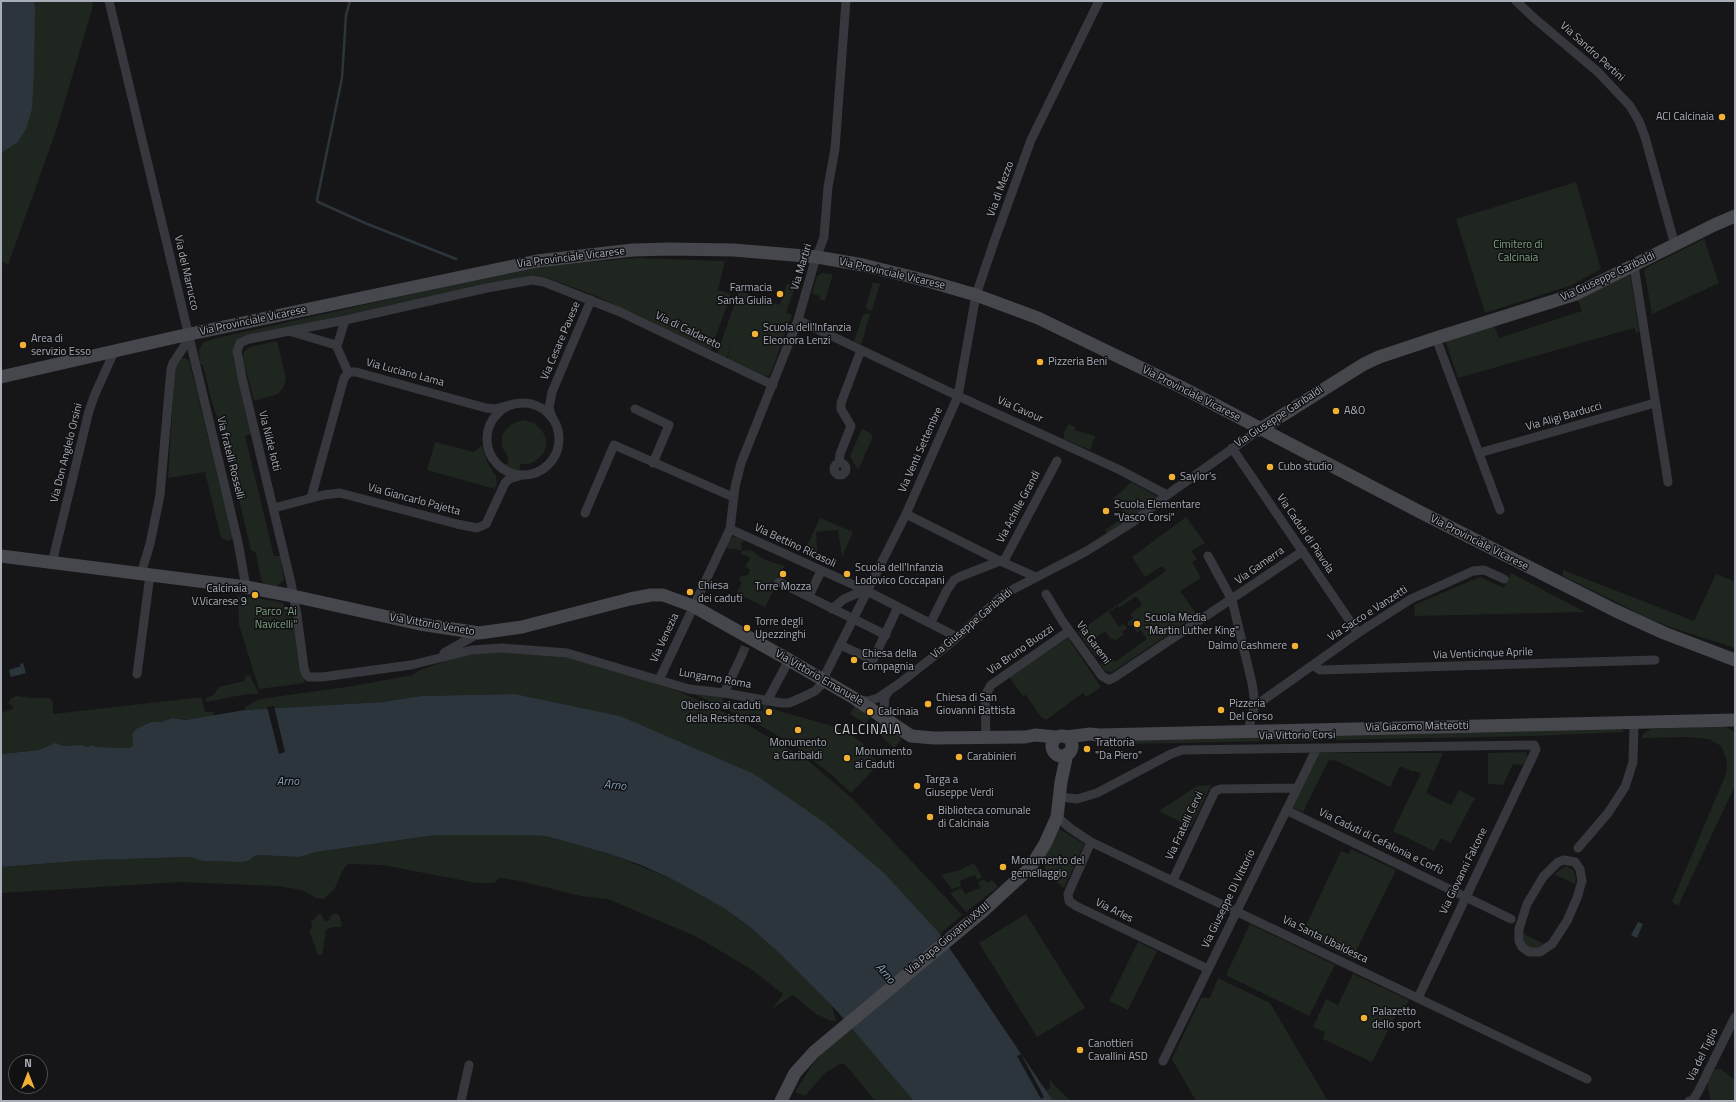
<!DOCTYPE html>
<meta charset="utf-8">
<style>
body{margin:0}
#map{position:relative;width:1736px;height:1102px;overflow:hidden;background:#161618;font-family:"Titillium Web",sans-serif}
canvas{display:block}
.frame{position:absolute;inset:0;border:2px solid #a8adb8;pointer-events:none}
.north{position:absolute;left:8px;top:1054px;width:40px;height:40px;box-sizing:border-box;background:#111113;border:1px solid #4d4f55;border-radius:50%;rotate:0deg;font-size:11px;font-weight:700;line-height:16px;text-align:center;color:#a8adb8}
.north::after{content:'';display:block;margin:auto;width:14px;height:18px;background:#f2b134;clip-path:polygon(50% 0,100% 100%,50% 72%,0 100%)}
</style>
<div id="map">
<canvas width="1736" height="1102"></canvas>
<div class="frame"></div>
<div class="north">N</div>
</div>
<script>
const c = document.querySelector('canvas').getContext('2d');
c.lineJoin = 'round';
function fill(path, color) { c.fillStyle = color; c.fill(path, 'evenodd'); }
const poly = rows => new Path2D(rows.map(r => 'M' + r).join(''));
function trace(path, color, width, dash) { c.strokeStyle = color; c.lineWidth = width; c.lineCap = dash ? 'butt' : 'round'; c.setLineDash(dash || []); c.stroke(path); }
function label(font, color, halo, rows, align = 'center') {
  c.font = font + ' "Titillium Web",sans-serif'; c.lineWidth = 3; c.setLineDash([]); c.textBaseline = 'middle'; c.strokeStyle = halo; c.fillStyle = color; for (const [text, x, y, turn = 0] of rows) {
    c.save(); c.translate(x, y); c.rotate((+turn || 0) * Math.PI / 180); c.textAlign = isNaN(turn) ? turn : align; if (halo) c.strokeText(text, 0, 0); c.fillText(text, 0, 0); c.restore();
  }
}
fill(poly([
 [1,1,92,1,93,6,56,131,8,265,1,261],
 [1576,182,1601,269,1572,285,1485,313,1456,219],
 [1704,239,1719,283,1652,314,1644,269],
 [637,258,725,261,718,290,731,294,711,350,688,341,596,296,545,277,532,275,246,336,237,341,233,348,233,358,251,434,245,436,274,556,280,556,284,580,277,586,264,584,261,579,256,553,251,550,223,432,212,403,203,365,200,364,199,350,203,343,213,339,532,267],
 [822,273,833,274,825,301,819,299,820,296,812,294,817,276],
 [1630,274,1639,332,1636,333,1635,328,1630,329,1458,378,1445,340,1494,326,1499,338,1582,311,1578,300],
 [873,282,880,284,872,310,868,310,866,306],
 [787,284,800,288,799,291,794,290,786,313,792,315,770,375,766,376,727,359,731,347,726,358,717,354,739,291,780,305],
 [868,313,870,314,861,345,854,341,863,315],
 [277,341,285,374,286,379,283,388,278,394,254,401,243,359,244,352,250,347],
 [184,358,189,360,233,538,228,541,222,538,220,534,205,472,168,478,175,369,179,359],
 [523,420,534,423,542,430,546,439,546,447,543,454,535,461,529,464,520,464,520,470,511,471,506,468,505,464,508,463,508,457,502,447,502,436,506,429,512,424],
 [1069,424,1075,427,1075,430,1095,436,1090,450,1064,439,1064,432],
 [862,429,872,434,871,436,873,437,858,470,850,456],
 [435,442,474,452,482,445,487,462,496,476,497,484,495,489,427,470],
 [1131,482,1158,497,1125,522,1108,533,1105,530,1125,516,1113,498,1120,493],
 [1186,517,1205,543,1191,551,1197,559,1192,562,1201,578,1180,591,1197,615,1112,672,1105,671,1100,664,1102,663,1104,665,1112,659,1115,662,1147,639,1141,630,1137,632,1132,625,1129,626,1127,623,1133,618,1130,614,1142,605,1136,596,1119,608,1118,606,1109,612,1119,627,1123,624,1127,628,1122,632,1124,634,1115,641,1113,638,1111,639,1105,631,1092,640,1101,653,1096,657,1078,632,1166,571,1162,566,1145,577,1132,557],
 [820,518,853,532,842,557,838,530,816,532,818,561,803,554],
 [732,537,738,537,744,540,741,544,742,549,741,551,733,548,732,550,725,547],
 [747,550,753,551,761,558,771,562,785,566,775,580,776,585,765,607,737,593,742,582,739,580,741,576,748,575,750,570,745,566,751,558,741,554,742,551],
 [1563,570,1694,621,1716,574,1735,582,1735,648,1670,627,1648,618,1563,576],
 [1511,573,1585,612,1415,616,1414,605,1480,577,1504,588],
 [238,595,280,602,288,607,294,624,305,683,259,689,239,625],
 [1068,638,1101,687,1086,697,1083,693,1046,720,1041,717,1026,695,1023,696,1009,677],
 [487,652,530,652,567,657,628,674,680,692,736,718,806,759,854,800,962,915,940,934,620,716,515,694,421,696,383,702,245,710,245,707,260,699,353,686,413,675,418,671,457,657],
 [246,676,250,676,259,694,247,694,206,702,206,698,214,695,219,687,244,681],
 [692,693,723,697,723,701,763,711,763,704,779,711,832,726,851,734,863,744,879,764,851,793,832,775,792,744,759,725],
 [16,696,32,698,50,698,53,702,53,714,194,698,202,698,205,712,214,712,213,716,186,720,172,718,162,722,151,722,136,729,132,734,133,746,128,748,95,747,91,745,88,747,81,745,64,746,59,744,39,750,1,754,1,713,13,709,13,706,8,703,11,698],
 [855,706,871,716,866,724,850,714],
 [877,719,902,739,894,748,871,726],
 [1724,726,1735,732,1735,786,1678,906,1672,902,1726,774,1727,761,1721,746,1709,739,1685,737,1644,738,1641,740,1643,734,1651,729],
 [1620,728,1625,732,1532,736,1128,744,1128,739],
 [1526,752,1528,757,1523,765,1513,764,1503,785,1488,784,1488,753],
 [1318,753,1443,753,1426,793,1451,805,1459,790,1475,798,1451,843,1441,838,1434,851,1393,831,1421,773,1414,771,1413,772,1400,766,1390,787,1337,761,1329,760,1303,812,1291,807],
 [1211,785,1191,827,1159,811,1197,786],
 [1056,827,1084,844,1064,888,1047,874,1045,871,1044,851],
 [436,835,518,835,546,836,610,854,672,879,724,908,750,927,778,952,832,1006,836,1021,831,1021,816,1014,793,995,772,1009,783,994,751,969,695,936,608,899,581,896,520,881,500,878,494,883,476,883,383,865,348,864,342,871,335,888,324,899,316,898,302,890,277,886,180,882,1,893,1,867,91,860,190,857,203,861,241,862,248,861,256,855,300,857,316,852],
 [1351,849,1396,870,1352,959,1302,934,1341,851,1349,854],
 [974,863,982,877,977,880,975,875,960,881,961,886,952,889,941,875,960,870],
 [1566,866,1574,871,1576,878,1575,884,1554,874],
 [984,879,987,883,992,880,998,887,966,912,950,893,962,888,965,894,980,888,978,882],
 [321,913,324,921,330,920,329,917,334,914,338,914,340,917,342,925,341,927,332,927,326,930,323,951,321,955,318,955,309,931,312,927,311,920,314,920,316,916],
 [1026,914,1085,1008,1037,1037,979,943],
 [1250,924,1335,965,1309,1016,1226,975],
 [1524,934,1544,944,1539,948,1530,949,1524,942],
 [1138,942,1157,951,1128,1010,1109,1001],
 [1353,974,1409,1000,1402,1015,1397,1013,1372,1062,1323,1039,1325,1032,1313,1027,1326,999,1338,1005],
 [1218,978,1270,1003,1328,1101,1196,1101,1172,1059,1201,998,1210,998],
 [852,1028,911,1097,914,1101,875,1101,845,1064,840,1064,825,1073,805,1096,795,1092,810,1068,821,1054],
 [1716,1069,1721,1069,1735,1080,1735,1101,1711,1101,1708,1088,1708,1079,1713,1071],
 [1050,1079,1054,1085,1071,1101,1053,1101,1044,1088,1048,1090,1050,1088]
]), '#1e261f');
fill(poly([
 [1,1,34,1,35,10,34,71,32,109,26,129,18,142,1,153],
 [23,663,26,673,11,677,9,670,21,666,20,664],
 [515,694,620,716,754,774,825,823,884,873,940,934,1053,1101,914,1101,837,1011,778,952,750,927,724,908,672,879,641,865,610,854,546,836,518,835,436,835,316,852,300,857,256,855,248,861,241,862,203,861,190,857,91,860,1,867,1,754,39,750,55,743,64,746,81,745,88,747,91,745,95,747,128,748,133,746,132,734,136,729,151,722,162,722,172,718,186,720,245,710,383,702,421,696],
 [1638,922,1643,924,1637,938,1631,935]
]), '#2c353c');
fill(poly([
 [274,706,285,752,279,754,267,707],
 [1021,1054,1044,1097,1041,1099,1017,1056]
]), '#161618');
trace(poly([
 [350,1,346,15,342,78,317,200,318,202,365,223,456,259]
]), '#2c353c', 2.5);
trace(poly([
 [742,655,746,645]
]), '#333438', 9, [9, 4.5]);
trace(poly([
 [109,1,238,542,246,587],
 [1516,1,1534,18,1598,72,1630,106,1639,121,1645,137,1675,245],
 [1634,266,1668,482],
 [798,320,958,396,1120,470,1167,495],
 [292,332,336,345,338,343,345,320],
 [1436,338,1500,510],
 [336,345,348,372],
 [773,385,620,312,544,282,532,280,487,288,345,320,249,339,240,343,237,351,242,378,291,583,297,615,304,668,306,674,309,677,322,677,411,665,472,650,502,648,567,653,689,689,724,693,781,703,789,703,803,697,815,691,825,681],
 '487 439a36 36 0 1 1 72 0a36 36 0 1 1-72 0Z',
 [635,409,669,425,653,463],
 [552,417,549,408,552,392,591,300],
 [1232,448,1358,633],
 [1479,453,1655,403],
 '834 469a6 6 0 1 1 12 0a6 6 0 1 1-12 0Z',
 [839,463,840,454,851,426,841,409,841,403,861,350],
 [311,498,344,378,349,372,356,372,486,408,495,409,513,404],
 [274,508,323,495,340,493,457,524,477,528,486,524,505,483,509,479,522,475],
 [585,513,614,445,733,497],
 [906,514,1000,561,1036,577],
 [730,529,865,590,957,637],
 [1208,556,1232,600,1252,683,1255,704,1248,731],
 [52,563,89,411,95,394,114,352],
 [141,574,150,544,160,495,171,369,173,363,185,345,188,335],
 [779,582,886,635],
 [1046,594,1063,622,1102,676,1109,680,1115,677,1303,551],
 [809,596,821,571],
 [832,609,844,599,865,590],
 [931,622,947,590,954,580,959,577,1005,559,1057,461],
 [840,645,873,660,898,607],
 [444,653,479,633],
 [1313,665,1320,670,1655,660],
 [137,674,150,575],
 [823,679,906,514,958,396,976,295,994,242,1031,140,1099,1],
 [659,680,730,529,735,487,741,463,798,320,814,264,824,237,828,187,835,149,846,1],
 [889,691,885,697,884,708,886,714,891,719],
 [724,693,742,655],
 [858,700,868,701,878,698,900,683,953,641,1004,594,1085,552,1133,522,1167,495,1259,430],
 [767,701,789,660],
 [1255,706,1358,633,1411,599,1473,571,1484,570,1504,579],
 [986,737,985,696,991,685,1069,631],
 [1060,797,1077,799,1097,793,1171,754,1182,750,1534,745,1536,749,1533,756,1418,998],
 [1286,810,1511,919],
 [1057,817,1070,828,1091,842,1587,1079],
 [1091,842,1068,894,1069,901,1076,906,1208,969],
 [1578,848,1608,813,1625,787,1633,762,1634,723],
 [1564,860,1575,862,1580,869,1582,881,1577,898,1567,921,1552,944,1540,952,1529,952,1522,947,1519,941,1519,929,1527,904,1543,877,1558,862,1564,860],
 [1173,880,1215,791,1221,789,1297,788],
 [1163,1061,1317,748],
 [461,1101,469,1065],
 [1689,1101,1693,1100,1698,1092,1735,1017]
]), '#37383d', 9);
trace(poly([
 [1,377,176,337,537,261,633,250,670,249,734,250,817,257,863,265,928,281,976,295,1038,318,1181,387,1422,513,1616,611,1664,633,1735,660],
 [1259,430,1364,364,1379,357,1436,338,1576,294,1714,225,1735,216],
 [1,556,246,587,293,596,420,624,479,633,522,627,630,599,651,595,663,595,693,606,789,660,854,698,911,736,934,738,1025,737,1035,735,1056,737],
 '1052 746a10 10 0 1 1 20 0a10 10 0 1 1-20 0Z',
 [1066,737,1090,734,1099,735,1735,720],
 [781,1101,795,1073,814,1052,982,912,1030,868,1045,844,1057,817,1061,782,1067,754]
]), '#45474d', 13);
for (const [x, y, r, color] of [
 [1722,117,4,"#f2b134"],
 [780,294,4,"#f2b134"],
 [755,334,4,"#f2b134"],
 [23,345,4,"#f2b134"],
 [1040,362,4,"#f2b134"],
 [1336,411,4,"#f2b134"],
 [1270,467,4,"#f2b134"],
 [1172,477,4,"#f2b134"],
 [1106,511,4,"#f2b134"],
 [783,574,4,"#f2b134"],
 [847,574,4,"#f2b134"],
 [690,592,4,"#f2b134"],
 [255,595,4,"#f2b134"],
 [1137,624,4,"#f2b134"],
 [747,628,4,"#f2b134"],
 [1295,646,4,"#f2b134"],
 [854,660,4,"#f2b134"],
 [928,704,4,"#f2b134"],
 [1221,710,4,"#f2b134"],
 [769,712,4,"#f2b134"],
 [870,712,4,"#f2b134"],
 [798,730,4,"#f2b134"],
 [1087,749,4,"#f2b134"],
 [959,757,4,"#f2b134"],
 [847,758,4,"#f2b134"],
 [917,786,4,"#f2b134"],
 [930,817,4,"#f2b134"],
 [1003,867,4,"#f2b134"],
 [1364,1018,4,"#f2b134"],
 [1080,1050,4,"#f2b134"]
]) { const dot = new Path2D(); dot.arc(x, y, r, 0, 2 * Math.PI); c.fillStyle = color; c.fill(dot); trace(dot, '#111113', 1.5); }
label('11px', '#a8adb8', '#111113', [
 ["Via Sandro Pertini",1592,52,42],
 ["Via di Mezzo",1001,189,-70],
 ["Via Provinciale Vicarese",571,258,-7],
 ["Via Martiri",802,267,-73],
 ["Via del Marrucco",186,273,77],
 ["Via Provinciale Vicarese",892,274,13],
 ["Via Giuseppe Garibaldi",1608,277,-25],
 ["Via Provinciale Vicarese",253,321,-12],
 ["Via di Caldereto",688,331,26],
 ["Via Cesare Pavese",561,341,-67],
 ["Via Luciano Lama",405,373,15],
 ["Via Provinciale Vicarese",1191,394,27],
 ["Via Cavour",1020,410,24],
 ["Via Giuseppe Garibaldi",1279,417,-33],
 ["Via Aligi Barducci",1564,417,-16],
 ["Via Nilde Iotti",269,441,76],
 ["Via Venti Settembre",921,450,-66],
 ["Via Don Anglelo Orsini",67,453,-76],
 ["Via fratelli Rosselli",230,458,76],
 ["Via Giancarlo Pajetta",414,500,15],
 ["Via Achille Grandi",1019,507,-62],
 ["Via Caduti di Piavola",1305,534,56],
 ["Via Provinciale Vicarese",1479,543,27],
 ["Via Bettino Ricasoli",795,546,25],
 ["Via Gamerra",1260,566,-35],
 ["Via Sacco e Vanzetti",1368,614,-33],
 ["Via Giuseppe Garibaldi",972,624,-40],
 ["Via Vittorio Veneto",432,625,10],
 ["Via Venezia",665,638,-65],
 ["Via Garemi",1093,643,54],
 ["Via Bruno Buozzi",1021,650,-35],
 ["Via Venticinque Aprile",1483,654,-2],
 ["Via Vittorio Emanuele",819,678,30],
 ["Lungarno Roma",715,679,10],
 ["Via Giacomo Matteotti",1417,727,-1],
 ["Via Vittorio Corsi",1297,736,-1],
 ["Via Fratelli Cervi",1185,826,-65],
 ["Via Caduti di Cefalonia e Corfù",1381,842,26],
 ["Via Giovanni Falcone",1464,871,-64],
 ["Via Giuseppe Di Vittorio",1229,899,-64],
 ["Via Arles",1114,911,26],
 ["Via Papa Giovanni XXIII",948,939,-40],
 ["Via Santa Ubaldesca",1325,940,26],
 ["Via del Tiglio",1703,1055,-64]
]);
label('11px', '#a8adb8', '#111113', [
 ["ACI Calcinaia",1714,117,"right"],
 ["Farmacia",772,288,"right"],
 ["Santa Giulia",772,301,"right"],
 ["Scuola dell'Infanzia",763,328],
 ["Eleonora Lenzi",763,341],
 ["Area di",31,339],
 ["servizio Esso",31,352],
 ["Pizzeria Beni",1048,362],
 ["A&O",1344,411],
 ["Cubo studio",1278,467],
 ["Saylor's",1180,477],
 ["Scuola Elementare",1114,505],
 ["\"Vasco Corsi\"",1114,518],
 ["Scuola dell'Infanzia",855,568],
 ["Lodovico Coccapani",855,581],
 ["Chiesa",698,586],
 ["dei caduti",698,599],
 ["Torre Mozza",783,587,"center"],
 ["Calcinaia",247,589,"right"],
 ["V.Vicarese 9",247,602,"right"],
 ["Scuola Media",1145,618],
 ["\"Martin Luther King\"",1145,631],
 ["Torre degli",755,622],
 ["Upezzinghi",755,635],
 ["Dalmo Cashmere",1287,646,"right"],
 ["Chiesa della",862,654],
 ["Compagnia",862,667],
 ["Chiesa di San",936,698],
 ["Giovanni Battista",936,711],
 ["Pizzeria",1229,704],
 ["Del Corso",1229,717],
 ["Obelisco ai caduti",761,706,"right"],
 ["della Resistenza",761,719,"right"],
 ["Calcinaia",878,712],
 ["Monumento",798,743,"center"],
 ["a Garibaldi",798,756,"center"],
 ["Trattoria",1095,743],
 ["\"Da Piero\"",1095,756],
 ["Monumento",855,752],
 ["ai Caduti",855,765],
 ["Carabinieri",967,757],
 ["Targa a",925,780],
 ["Giuseppe Verdi",925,793],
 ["Biblioteca comunale",938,811],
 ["di Calcinaia",938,824],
 ["Monumento del",1011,861],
 ["gemellaggio",1011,874],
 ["Palazetto",1372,1012],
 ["dello sport",1372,1025],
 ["Canottieri",1088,1044],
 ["Cavallini ASD",1088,1057]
], 'left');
label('11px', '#7fa381', '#111113', [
 ["Cimitero di",1518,245],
 ["Calcinaia",1518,258],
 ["Parco \"Ai",276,612],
 ["Navicelli\"",276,625]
]);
label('italic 12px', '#7f9bb3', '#111113', [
 ["Arno",288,782],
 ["Arno",615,786,5],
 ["Arno",885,974,50]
]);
c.letterSpacing = '1px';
label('13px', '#c9ccd4', '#111113', [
 ["CALCINAIA",868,731]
]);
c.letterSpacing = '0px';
</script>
